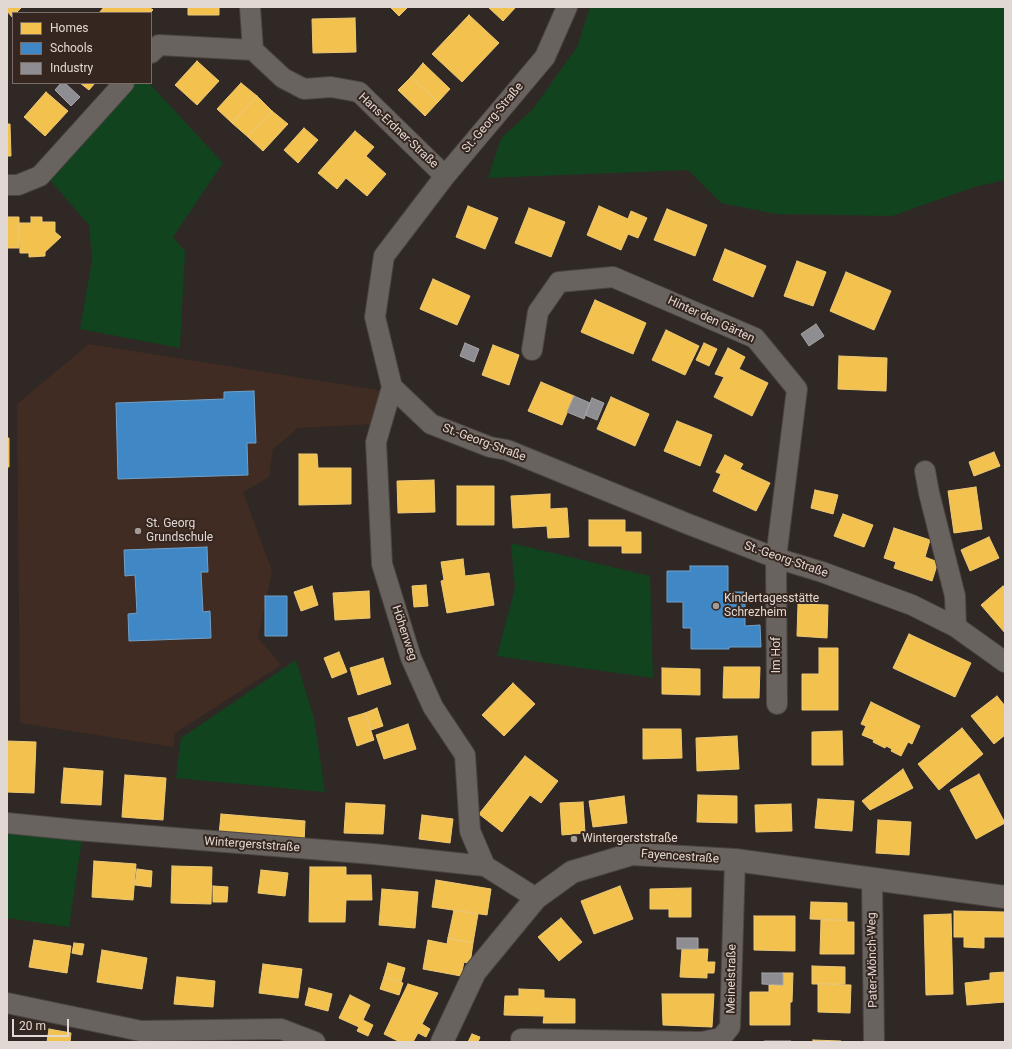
<!DOCTYPE html>
<meta charset="utf-8">
<style>
body{margin:0}
#map{position:relative;width:1012px;height:1049px;overflow:hidden;background:#302824;font-family:Roboto,sans-serif}
canvas{display:block}
.frame{position:absolute;inset:0;border:8px solid #e2d8d3;pointer-events:none}
.legend{position:absolute;left:12px;top:12px;width:140px;height:72px;box-sizing:border-box;background:#35261f;border:1px solid #7a6d67;margin:0;padding:5px 7px;list-style:none;font-size:12px;color:#e2d8d3}
.legend li{display:flex;align-items:center;gap:8px;height:20px}
.legend b{width:20px;border:1px solid #7a6d67}
.scale{position:absolute;left:12px;top:1019px;width:57px;height:18px;box-sizing:border-box;border:2px solid #e2d8d3;border-top:0;padding-left:5px;font-size:12px;line-height:14px;white-space:nowrap;color:#e2d8d3;-webkit-text-stroke:3px #35261f;paint-order:stroke}
</style>
<div id="map">
<canvas width="1012" height="1049"></canvas>
<div class="frame"></div>
<ul class="legend">
<li><b style="height:11px;background:#f2c14e"></b>Homes</li>
<li><b style="height:11px;background:#3f88c5"></b>Schools</li>
<li><b style="height:11px;background:#8d8d92"></b>Industry</li>
</ul>
<div class="scale">20 m</div>
</div>
<script>
const c = document.querySelector('canvas').getContext('2d');
c.lineJoin = 'round';
function fill(path, color) { c.fillStyle = color; c.fill(path, 'evenodd'); }
const poly = rows => new Path2D(rows.map(r => 'M' + r).join(''));
function trace(path, color, width, dash) { c.strokeStyle = color; c.lineWidth = width; c.lineCap = dash ? 'butt' : 'round'; c.setLineDash(dash || []); c.stroke(path); }
function label(font, color, halo, rows, align = 'center') {
  c.font = font + ' Roboto,sans-serif'; c.lineWidth = 4; c.setLineDash([]); c.textBaseline = 'middle'; c.strokeStyle = halo; c.fillStyle = color; for (const [text, x, y, turn = 0] of rows) {
    c.save(); c.translate(x, y); c.rotate((+turn || 0) * Math.PI / 180); c.textAlign = isNaN(turn) ? turn : align; if (halo) c.strokeText(text, 0, 0); c.fillText(text, 0, 0); c.restore();
  }
}
fill(poly([
 [89,344,384,391,375,424,298,428,273,449,269,477,243,492,272,571,258,638,281,665,175,733,173,747,20,723,17,404]
]), '#402c22');
fill(poly([
 [590,7,1005,7,1005,180,974,187,892,216,776,214,721,203,688,170,488,178,501,138,532,110,577,47],
 [135,83,149,83,223,163,173,237,185,251,180,348,80,329,92,260,89,225,48,178],
 [511,543,650,576,653,678,497,656,515,588],
 [296,660,314,718,325,792,176,778,181,738],
 [7,832,82,839,69,927,7,918]
]), '#11431f');
const homes = poly([
 [7,7,22,7,16,13,13,13,12,17,7,11,7,7],
 [104,7,149,7,153,10,150,13,99,13,104,7],
 [188,7,219,7,219,15,188,15,188,7],
 [390,7,408,7,399,16,390,7],
 [488,7,516,7,503,21,488,7],
 [469,15,499,43,462,82,432,54,469,15],
 [355,18,356,52,313,53,312,19,355,18],
 [197,61,219,81,197,105,175,85,197,61],
 [423,63,450,89,438,102,411,77,423,63],
 [411,77,438,102,425,116,398,90,411,77],
 [80,83,95,83,89,90,80,83],
 [241,83,257,96,232,123,217,109,241,83],
 [46,92,68,111,45,136,24,117,46,92],
 [257,96,272,111,248,137,232,123,257,96],
 [272,111,288,124,263,151,248,137,272,111],
 [7,124,10,124,11,156,7,156,7,124],
 [304,128,318,140,298,163,284,150,304,128],
 [355,131,374,147,366,156,386,174,367,196,346,178,337,189,318,173,355,131],
 [468,206,498,218,485,249,456,237,468,206],
 [599,206,628,219,631,211,647,218,638,238,628,234,621,250,587,235,599,206],
 [529,208,565,222,551,257,515,243,529,208],
 [667,209,707,225,695,256,654,240,667,209],
 [7,217,19,217,19,248,7,248,7,217],
 [31,217,42,217,42,222,55,222,55,232,61,237,45,252,45,256,29,257,29,253,20,253,19,223,31,223,31,217],
 [725,249,766,266,753,297,713,280,725,249],
 [797,261,826,272,813,306,784,296,797,261],
 [846,272,891,291,874,330,830,311,846,272],
 [433,279,470,296,457,325,420,309,433,279],
 [595,300,646,323,633,354,581,332,595,300],
 [666,330,699,346,685,375,652,360,666,330],
 [704,343,717,349,709,366,696,360,704,343],
 [493,345,519,355,509,385,482,375,493,345],
 [728,348,745,357,739,369,768,383,752,416,714,397,724,377,715,374,728,348],
 [839,356,887,358,886,391,838,389,839,356],
 [541,382,574,396,562,425,528,411,541,382],
 [611,397,649,414,635,446,597,429,611,397],
 [677,421,712,435,700,466,664,451,677,421],
 [7,438,9,438,9,467,7,467,7,438],
 [994,452,1000,466,974,476,969,462,994,452],
 [299,454,317,454,318,468,351,468,351,504,299,505,299,454],
 [725,455,743,464,740,469,770,483,756,511,713,491,721,474,716,472,725,455],
 [434,480,435,512,398,513,397,481,434,480],
 [457,486,494,486,494,525,457,525,457,486],
 [976,487,982,529,954,533,948,491,976,487],
 [815,490,838,495,833,514,811,508,815,490],
 [550,494,550,509,567,508,569,537,548,538,547,526,513,528,511,496,550,494],
 [843,514,873,525,864,547,834,536,843,514],
 [589,520,625,520,625,532,641,532,641,553,622,553,622,546,589,546,589,520],
 [894,528,930,540,925,557,938,562,932,581,894,568,896,562,884,558,894,528],
 [989,537,999,558,970,571,961,550,989,537],
 [463,559,465,576,489,573,494,605,447,613,441,581,444,580,441,562,463,559],
 [426,585,428,606,414,607,412,586,426,585],
 [312,586,318,605,301,611,294,592,312,586],
 [1003,586,1005,588,1005,633,981,605,1003,586],
 [369,591,370,618,335,620,333,593,369,591],
 [798,604,828,605,827,638,797,636,798,604],
 [909,634,971,663,955,697,893,668,909,634],
 [819,648,838,648,838,710,802,710,802,674,819,674,819,648],
 [339,652,347,672,332,678,324,658,339,652],
 [383,658,391,684,358,695,350,668,383,658],
 [724,667,760,667,759,698,723,698,724,667],
 [662,668,700,669,700,695,662,694,662,668],
 [513,683,535,704,504,736,482,715,513,683],
 [997,696,1005,706,1005,735,994,744,971,716,997,696],
 [871,702,920,726,912,744,908,742,901,756,891,751,892,749,886,746,885,748,873,742,874,740,862,735,866,726,861,724,871,702],
 [377,708,383,726,371,730,365,713,377,708],
 [365,713,374,740,357,746,348,718,365,713],
 [408,724,416,749,384,759,376,735,408,724],
 [962,728,983,754,939,790,918,764,962,728],
 [643,729,681,729,682,758,643,759,643,729],
 [842,731,843,765,812,765,812,732,842,731],
 [737,736,739,769,697,771,696,738,737,736],
 [7,741,36,742,34,793,7,792,7,741],
 [525,756,558,781,541,803,530,795,502,832,479,814,525,756],
 [64,768,103,771,101,805,61,803,64,768],
 [903,769,913,788,870,810,862,801,903,769],
 [979,774,1005,823,976,839,950,790,979,774],
 [125,775,166,778,163,820,122,817,125,775],
 [698,795,737,796,737,823,697,822,698,795],
 [624,796,627,823,593,827,589,801,624,796],
 [818,799,854,801,852,831,815,828,818,799],
 [583,802,585,833,562,835,560,803,583,802],
 [346,803,385,805,383,834,344,833,346,803],
 [791,804,792,831,756,832,755,805,791,804],
 [221,814,305,821,304,843,219,835,221,814],
 [422,815,453,819,450,843,419,839,422,815],
 [878,820,911,822,909,855,876,853,878,820],
 [94,861,136,864,133,900,92,897,94,861],
 [172,866,212,867,211,904,171,903,172,866],
 [310,867,346,867,346,875,371,875,372,900,346,900,345,922,309,922,310,867],
 [137,869,152,871,151,887,135,885,137,869],
 [261,870,288,873,285,896,258,893,261,870],
 [436,880,491,889,487,915,432,907,436,880],
 [213,886,228,887,227,902,213,902,213,886],
 [620,886,633,919,594,934,581,901,620,886],
 [691,888,691,917,669,917,669,909,650,909,650,889,691,888],
 [382,889,418,892,415,928,379,925,382,889],
 [811,902,847,903,847,920,810,919,811,902],
 [454,910,478,914,473,943,448,938,454,910],
 [954,911,1005,912,1005,937,984,937,984,948,964,947,964,937,954,937,954,911],
 [951,914,953,994,926,995,924,915,951,914],
 [754,916,795,916,795,951,754,950,754,916],
 [561,918,582,942,559,961,538,937,561,918],
 [821,920,847,920,847,922,854,922,854,954,820,954,821,920],
 [448,938,473,943,470,964,464,962,461,976,423,969,428,940,447,944,448,938],
 [34,940,71,946,67,973,29,967,34,940],
 [74,943,84,944,82,955,72,953,74,943],
 [682,949,708,949,707,962,715,962,714,973,707,973,707,978,680,977,682,949],
 [102,950,147,958,142,989,97,982,102,950],
 [388,963,405,968,401,982,384,977,388,963],
 [263,964,302,969,298,998,259,993,263,964],
 [812,966,845,967,845,984,812,984,812,966],
 [1005,972,1005,1002,967,1005,965,983,990,980,990,973,1005,972],
 [783,973,793,973,792,1002,790,1002,790,1025,750,1025,750,992,769,992,769,985,783,985,783,973],
 [177,977,215,981,213,1007,174,1004,177,977],
 [384,977,403,983,399,995,380,989,384,977],
 [408,984,438,993,422,1024,430,1029,426,1037,418,1033,413,1042,400,1042,384,1034,408,984],
 [818,984,851,985,850,1013,818,1012,818,984],
 [309,988,332,994,328,1011,305,1005,309,988],
 [519,989,544,990,544,998,575,999,575,1023,543,1023,544,1016,504,1015,505,996,519,996,519,989],
 [662,994,714,994,712,1027,663,1025,662,994],
 [350,995,370,1005,363,1020,373,1025,368,1036,357,1031,359,1027,339,1018,350,995],
 [49,1029,71,1033,70,1042,47,1042,49,1029],
 [472,1034,480,1037,478,1042,468,1042,472,1034],
 [813,1040,841,1041,841,1042,813,1042,813,1040]
]);
fill(homes, '#f2c14e');
trace(homes, '#edc876', 1);
const schools = poly([
 [254,391,256,443,247,443,248,475,118,479,116,403,224,399,224,392,254,391],
 [207,547,208,572,201,572,203,612,210,611,211,638,129,641,128,614,137,613,135,575,125,576,124,550,207,547],
 [690,566,728,566,728,592,745,592,745,626,760,625,761,647,729,647,729,649,691,649,691,628,683,628,683,602,667,602,667,571,690,571,690,566],
 [265,596,287,596,287,636,265,636,265,596]
]);
fill(schools, '#3f88c5');
trace(schools, '#70a0c9', 1);
const industry = poly([
 [61,83,65,83,80,97,71,106,55,90,61,83],
 [816,324,824,336,809,346,801,334,816,324],
 [465,343,479,349,474,362,460,356,465,343],
 [574,396,590,403,584,419,567,412,574,396],
 [592,398,604,403,597,420,585,415,592,398],
 [677,938,698,938,698,949,677,949,677,938],
 [762,973,783,973,783,985,762,984,762,973],
 [765,1041,791,1041,791,1042,765,1042,765,1041]
]);
fill(industry, '#8d8d92');
trace(industry, '#a6a4a6', 1);
const minor = poly([
 [250,7,253,50],
 [567,7,545,57,445,176,384,256,375,317,392,387,431,424,490,447,507,450,688,524,776,558,822,572,912,605,956,627,1005,662],
 [151,53,159,45,253,50,283,78,304,89,331,87,359,92,445,176],
 [7,185,18,185,40,176,124,83],
 [532,350,538,312,559,282,613,277,755,338,797,389,776,558,777,704],
 [392,387,376,442,382,564,411,658,433,707,465,755,470,831,485,866],
 [925,471,929,493,955,596,956,627],
 [7,823,77,830,373,854,485,866,536,898],
 [872,879,874,1041],
 [7,1003,141,1031,281,1029,315,1042],
 [521,1039,702,1042,721,1038,730,1027,735,860]
]);
const tertiary = poly([
 [442,1042,475,972,536,898,572,872,632,854,735,860,1005,897]
]);
trace(minor, '#4b4541', 22);
trace(tertiary, '#4b4541', 24);
trace(minor, '#696360', 20);
trace(tertiary, '#696360', 22);
for (const [x, y, r, color] of [
 [138,531,4,"#a49a96"],
 [716,606,4,"#a49a96"],
 [574,839,4,"#a49a96"]
]) { const dot = new Path2D(); dot.arc(x, y, r, 0, 2 * Math.PI); c.fillStyle = color; c.fill(dot); trace(dot, '#35261f', 1.5); }
label('12px', '#e2d8d3', '#35261f', [
 ["St.-Georg-Straße",493,118,-50],
 ["Hans-Erdner-Straße",398,131,43],
 ["Hinter den Gärten",711,320,25],
 ["St.-Georg-Straße",484,443,20],
 ["St.-Georg-Straße",786,560,19],
 ["Höhenweg",404,633,72],
 ["Im Hof",777,655,-90],
 ["Wintergerststraße",252,845,4],
 ["Fayencestraße",680,857,4],
 ["Pater-Mönch-Weg",873,960,-91],
 ["Meinelstraße",732,979,-89]
]);
label('12px', '#e2d8d3', '#35261f', [
 ["St. Georg",146,524],
 ["Grundschule",146,538],
 ["Kindertagesstätte",724,599],
 ["Schrezheim",724,613],
 ["Wintergerststraße",582,839]
], 'left');
</script>
